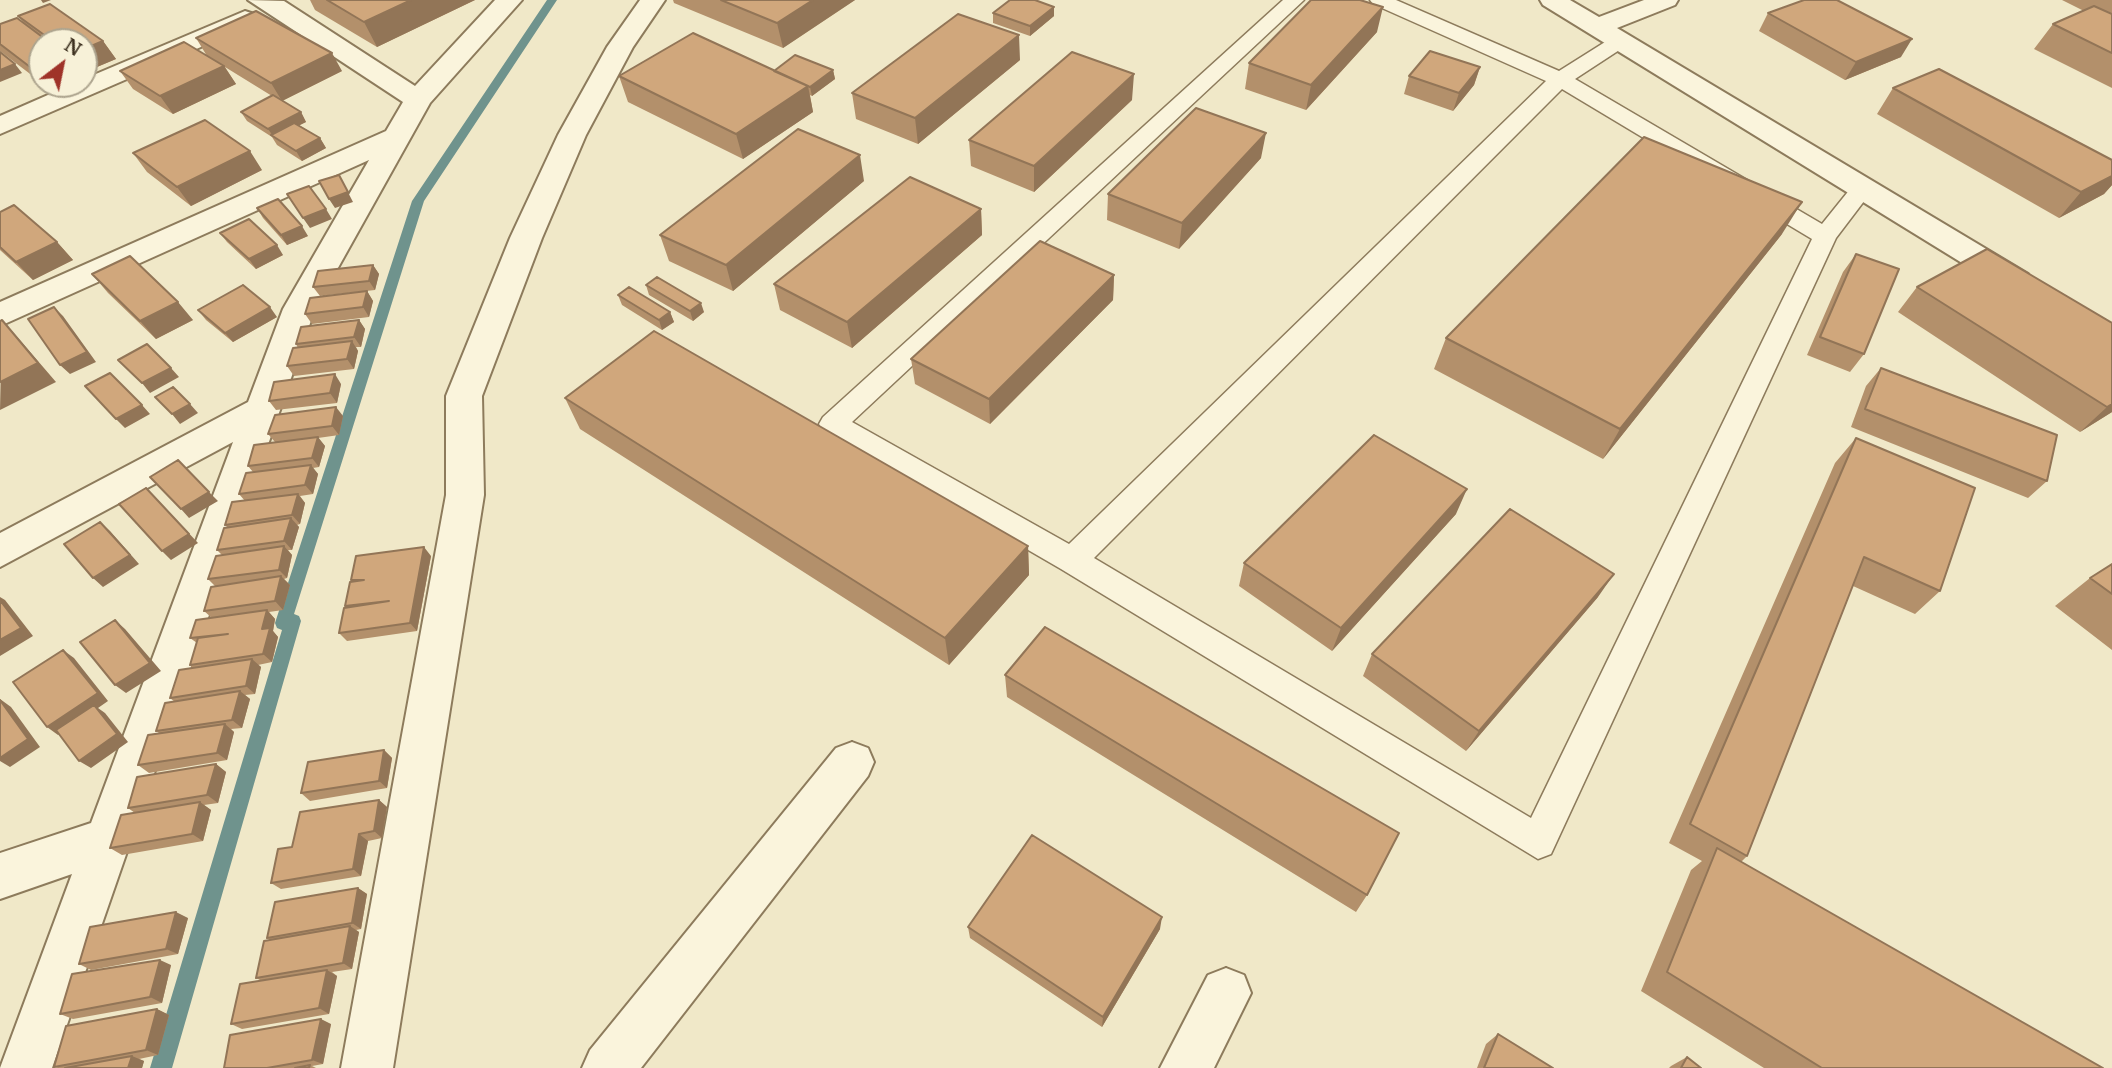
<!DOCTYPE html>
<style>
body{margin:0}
#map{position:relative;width:2112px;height:1068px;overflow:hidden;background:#f0e8c8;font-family:Merriweather,serif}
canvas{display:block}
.north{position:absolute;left:28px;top:28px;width:70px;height:70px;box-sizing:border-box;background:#f7f1d8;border:2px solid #ada48e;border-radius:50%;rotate:32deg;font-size:19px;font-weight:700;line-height:28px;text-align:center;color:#3d3120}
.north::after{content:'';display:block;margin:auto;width:24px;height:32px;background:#9f3329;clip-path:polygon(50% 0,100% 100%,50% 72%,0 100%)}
</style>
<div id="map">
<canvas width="2112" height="1068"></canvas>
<div class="north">N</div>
</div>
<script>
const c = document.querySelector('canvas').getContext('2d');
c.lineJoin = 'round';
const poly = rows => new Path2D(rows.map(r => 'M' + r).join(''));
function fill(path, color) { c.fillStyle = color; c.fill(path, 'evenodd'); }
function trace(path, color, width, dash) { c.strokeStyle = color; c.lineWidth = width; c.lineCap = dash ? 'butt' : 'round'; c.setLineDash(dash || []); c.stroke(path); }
fill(poly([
 [547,0,557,0,424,201,294,614,299,616,301,621,172,1068,150,1068,282,630,277,628,275,623,412,201,547,0]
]), '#6f938d');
const lane = poly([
 [1283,0,1304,0,852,422,1069,544,1546,81,1373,4,1370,0,1396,0,1559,71,1613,37,1627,37,1630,41,1627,45,1575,79,1822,224,1855,183,1871,183,1874,188,1836,238,1551,854,1538,859,1061,569,823,431,819,424,823,417,1283,0],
 [1562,89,1812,239,1531,818,1094,558,1562,89]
]);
const street = poly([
 [248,0,284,1,415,86,495,0,522,0,430,103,315,309,52,1068,0,1068,72,874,0,899,0,853,91,823,233,442,0,567,0,533,248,402,283,309,369,160,0,326,0,302,386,131,403,102,248,0],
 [640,0,665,0,633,47,586,135,542,238,482,396,484,495,393,1068,341,1068,446,495,446,396,510,238,558,135,607,47,640,0],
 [1540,0,1570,0,1599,17,1644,0,1678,0,1675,5,1617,28,2028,274,2033,282,2028,290,2017,293,2006,290,1543,5,1540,0],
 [245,11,254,14,258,19,254,24,0,134,0,116,73,84,84,84,84,79,245,11],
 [852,742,868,748,874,762,868,776,641,1068,582,1068,590,1050,836,748,852,742],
 [1226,968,1244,975,1251,993,1214,1068,1160,1068,1208,975,1226,968]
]);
trace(lane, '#8d7b5c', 3);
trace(street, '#8d7b5c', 4);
fill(lane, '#faf4dc');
fill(street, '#faf4dc');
fill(poly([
 [310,0,475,0,377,47,315,10],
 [673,0,855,0,783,48,674,3],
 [2062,0,2112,0,2112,88,2034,49,2053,24,2084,11],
 [993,13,1054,16,1030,36,993,23],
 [1768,13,1901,57,1845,80,1759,31],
 [18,16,103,41,116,59,85,72,84,42,42,42,42,83,0,51,0,24,24,23],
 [1377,32,1306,110,1245,89,1249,63],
 [196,38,342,71,282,101,301,112,306,122,299,125,320,138,326,148,302,161,277,145,272,137,247,121,241,112,272,96,225,67,236,84,173,114,133,89,120,71,207,56],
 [1020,60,918,144,856,119,852,93],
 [1480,67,1474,85,1453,111,1404,94,1409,76],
 [833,70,835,79,812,96,810,95,813,112,743,159,628,102,619,76],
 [1893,88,2112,160,2112,185,2104,194,2059,218,1877,114],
 [1132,100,1034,192,971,166,969,140],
 [133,153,262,170,191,206,147,172],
 [1261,158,1179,249,1107,220,1108,194],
 [864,181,733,291,669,261,660,235],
 [257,208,308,236,287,245,263,218],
 [981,209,982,235,852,348,780,310,774,284],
 [0,212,57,242,73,260,33,280,0,250],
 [220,233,283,255,256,269,227,242],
 [1782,234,1603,459,1434,369,1446,338],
 [1856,254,1864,354,1850,372,1807,355,1843,272],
 [373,265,379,274,375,290,320,296,313,287],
 [92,274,193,320,156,339,108,293],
 [1114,275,1113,300,990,424,915,384,911,359],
 [646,285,704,312,693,321,649,295],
 [1917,287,2112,323,2112,412,2080,432,1898,312],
 [367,291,373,301,369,317,312,324,305,314],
 [618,295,670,312,674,322,662,330,622,305],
 [198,310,277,317,233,342,206,320],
 [359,320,365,329,361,347,356,347,358,351,354,369,294,376,287,366,298,348,296,344],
 [1881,368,2047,481,2028,498,1851,427,1866,386],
 [341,384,337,403,276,410,269,401],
 [565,398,1028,546,1029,575,949,665,580,429],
 [343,416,339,435,318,438,325,446,319,467,313,468,318,474,313,494,300,496,305,503,300,524,297,525,299,527,292,550,288,550,292,555,287,578,284,579,290,585,283,610,269,612,275,619,273,631,278,637,272,662,258,665,261,667,255,694,245,695,250,699,242,728,231,729,234,732,227,760,149,773,138,765,159,733,156,731,175,702,170,698,192,668,190,665,197,643,190,638,212,618,204,611,215,586,208,579,222,555,217,550,227,527,225,525,245,501,239,494,253,472,248,466,275,442,268,434],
 [1856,438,1940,591,1915,614,1853,586,1747,856,1741,862,2103,1068,1764,1068,1641,991,1691,870,1702,861,1669,843,1835,463],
 [1456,514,1332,651,1239,586,1244,563],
 [431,556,417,631,347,641,339,633,346,607,345,606,352,581,351,580],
 [2112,564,2112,650,2055,606,2090,578],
 [1598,597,1466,751,1363,676,1372,654],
 [1005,675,1367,895,1356,912,1007,697],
 [384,750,392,758,387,788,310,801,301,793],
 [216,764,226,772,218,803,204,805,211,810,203,841,122,855,110,848,135,813,128,808],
 [379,800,387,807,382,838,368,841,361,876,281,889,271,883,292,847],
 [358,888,367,894,361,929,356,930,359,932,352,969,332,972,337,976,329,1014,242,1029,231,1024,262,981,256,978,271,940,267,938],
 [188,918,178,954,91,970,79,964],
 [968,927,1160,929,1102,1027,970,938],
 [171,965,162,1003,73,1019,60,1014],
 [157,1009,169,1015,158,1055,139,1059,144,1061,142,1068,58,1068,54,1067],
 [331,1024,323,1064,312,1066,316,1068,224,1068],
 [1498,1034,1553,1068,1477,1068,1486,1044],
 [1687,1057,1701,1068,1669,1068,1671,1066]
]), '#b3906b');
fill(poly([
 [41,0,51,0,43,3],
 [411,0,475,0,377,47,364,22],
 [813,0,855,0,783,48,777,23],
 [1054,7,1054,16,1030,36,1030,26],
 [1383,7,1377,32,1306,110,1311,85],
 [1019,35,1020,60,918,144,915,118],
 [1912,39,1901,57,1845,80,1856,62],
 [103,41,116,59,85,72,84,49],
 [332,53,342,71,282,101,271,83],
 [15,64,22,73,0,82,0,70],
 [224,66,236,84,173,114,160,96],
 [42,67,42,80,34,70],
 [1480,67,1474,85,1453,111,1459,93],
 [833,70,835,79,812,96,810,87],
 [1134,74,1132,100,1034,192,1034,166],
 [45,84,58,84,48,88],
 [808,86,813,112,743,159,736,134],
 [301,112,306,122,275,138,273,136,268,129],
 [1266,133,1261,158,1179,249,1182,223],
 [320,138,326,148,302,161,296,151],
 [250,151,262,170,191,206,177,187],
 [860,155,864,181,733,291,726,265],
 [339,175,353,202,335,208,329,199],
 [2112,176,2112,185,2104,194,2059,218,2081,192],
 [1802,202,1782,234,1603,459,1620,429],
 [326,209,332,219,310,228,303,218],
 [981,209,982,235,852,348,847,322],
 [302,226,308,236,287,245,281,235],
 [57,242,73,260,33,280,16,262],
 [277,245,283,255,256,269,249,259],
 [373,265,379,274,375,290,369,281],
 [1114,275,1113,300,990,424,989,399],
 [367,291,373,301,369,317,363,307],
 [178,302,193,320,156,339,140,321],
 [701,303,704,312,693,321,690,311],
 [54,307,63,316,96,362,70,374,60,365],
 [270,307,277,317,233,342,225,333],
 [670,312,674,322,662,330,659,320],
 [2,320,19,339,56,382,0,410],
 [359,320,365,329,361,347,354,337],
 [352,341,358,351,354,369,347,359],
 [171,368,179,377,150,393,142,383],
 [335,374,341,384,337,403,330,393],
 [190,404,198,413,180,424,172,414],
 [2112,404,2112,412,2080,432,2107,407],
 [142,405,150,414,125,428,116,419],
 [336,407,343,416,339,435,332,426],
 [318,437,325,446,319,467,312,458],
 [311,465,318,474,313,494,305,485],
 [1467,489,1456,514,1332,651,1341,628],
 [209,492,218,501,189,518,181,509],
 [298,494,305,503,300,524,292,515],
 [155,497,198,543,171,560,162,551],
 [291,518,299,527,292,550,284,541],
 [100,522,110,531,139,564,103,587,93,578],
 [284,546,292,555,287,578,279,570],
 [1028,546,1029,575,949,665,945,638],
 [424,547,431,556,417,631,410,623],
 [1614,574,1598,597,1466,751,1479,731],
 [281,576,290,585,283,610,275,601],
 [0,597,5,600,33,636,0,656],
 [267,610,275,619,273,631,278,637,272,662,263,654,262,629],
 [115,620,125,629,161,671,126,693,115,685],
 [63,650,74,658,108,701,98,708,105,713,128,742,91,768,79,761,97,709,58,735,47,727],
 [252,659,261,667,255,694,246,686],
 [240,691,250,699,242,728,232,720],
 [0,699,11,707,40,747,10,767,0,761],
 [225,724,234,732,227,760,217,753],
 [384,750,392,758,387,788,379,781],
 [216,764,226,772,218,803,207,795],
 [379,800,387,807,382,838,374,831],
 [200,802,211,810,203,841,192,834],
 [359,834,368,841,361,876,353,869],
 [358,888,367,894,361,929,352,923],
 [176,912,188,918,178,954,166,949],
 [1162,917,1160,929,1102,1027,1103,1017],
 [350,926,359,932,352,969,343,963],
 [160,960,171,965,162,1003,150,997],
 [327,970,337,976,329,1014,319,1008],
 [157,1009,169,1015,158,1055,146,1050],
 [321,1019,331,1024,323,1064,312,1060],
 [132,1056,144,1061,142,1068,128,1068]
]), '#927557');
const building = poly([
 [327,0,411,0,364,22,327,0],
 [721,0,813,0,777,23,721,0],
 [1010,0,1035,0,1054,7,1030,26,993,13,1010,0],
 [1311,0,1360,0,1383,7,1311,85,1249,63,1311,0],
 [1804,0,1837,0,1912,39,1856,62,1768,13,1804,0],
 [50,4,103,41,84,49,84,42,54,42,18,16,50,4],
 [2094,6,2112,14,2112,53,2053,24,2094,6],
 [256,11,332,53,271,83,196,38,256,11],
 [958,14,1019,35,915,118,852,93,958,14],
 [17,18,49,42,42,42,42,67,34,70,0,44,0,24,17,18],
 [693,33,808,86,736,134,619,76,693,33],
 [184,42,224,66,160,96,120,71,184,42],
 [1430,51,1480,67,1459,93,1409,76,1430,51],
 [0,52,15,64,0,70,0,52],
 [1072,52,1134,74,1034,166,969,140,1072,52],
 [795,55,833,70,810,87,774,71,795,55],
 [1939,69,2112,160,2112,176,2081,192,1893,88,1939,69],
 [273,95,301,112,268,129,241,112,273,95],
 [1196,108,1266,133,1182,223,1108,194,1196,108],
 [205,120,250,151,177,187,133,153,205,120],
 [294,123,320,138,296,151,271,135,294,123],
 [798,129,860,155,726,265,660,235,798,129],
 [1644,137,1802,202,1620,429,1446,338,1644,137],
 [339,175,348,192,329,199,319,181,339,175],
 [910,177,981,209,847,322,774,284,910,177],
 [309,186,326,209,303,218,287,194,309,186],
 [278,199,302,226,281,235,257,208,278,199],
 [14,205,57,242,16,262,0,247,0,212,14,205],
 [249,219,277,245,249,259,220,233,249,219],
 [1040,241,1114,275,989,399,911,359,1040,241],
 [1987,249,2112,323,2112,404,2107,407,1917,287,1987,249],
 [1856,254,1899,269,1864,354,1820,337,1856,254],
 [130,256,178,302,140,321,92,274,130,256],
 [373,265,369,281,313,287,318,271,373,265],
 [657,277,701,303,690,311,646,285,657,277],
 [243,285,270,307,225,333,198,310,243,285],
 [629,287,670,312,659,320,618,295,629,287],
 [367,291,363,307,305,314,310,298,367,291],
 [54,307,87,352,60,365,28,319,54,307],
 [2,320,38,363,0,382,0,321,2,320],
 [359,320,354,337,296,344,301,327,359,320],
 [654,331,1028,546,945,638,565,398,654,331],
 [352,341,347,359,287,366,293,348,352,341],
 [147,344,171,368,142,383,118,360,147,344],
 [1881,368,2057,435,2047,481,1865,409,1881,368],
 [110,373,142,405,116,419,85,386,110,373],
 [335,374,330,393,269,401,274,382,335,374],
 [173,387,190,404,172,414,155,397,173,387],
 [336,407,332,426,268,434,275,415,336,407],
 [1374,435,1467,489,1341,628,1244,563,1374,435],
 [318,437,312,458,248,466,254,445,318,437],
 [1856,438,1975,488,1940,591,1864,557,1747,856,1690,824,1856,438],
 [178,460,209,492,181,509,150,477,178,460],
 [311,465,305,485,239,494,246,473,311,465],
 [146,488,189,534,162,551,119,504,146,488],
 [298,494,292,515,225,525,232,502,298,494],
 [1510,509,1614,574,1479,731,1372,654,1510,509],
 [291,518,284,541,217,550,224,528,291,518],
 [100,522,130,555,93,578,64,544,100,522],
 [284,546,279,570,208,579,216,556,284,546],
 [424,547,410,623,339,633,344,608,389,601,345,606,350,582,364,580,351,580,356,556,424,547],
 [2112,564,2112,594,2090,578,2112,564],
 [281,576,275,601,204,611,211,587,281,576],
 [0,600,21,628,0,640,0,600],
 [267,610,262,629,270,628,263,654,190,665,198,638,228,634,190,638,196,620,267,610],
 [115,620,150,663,115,685,80,642,115,620],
 [1045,627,1399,833,1367,895,1005,675,1045,627],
 [63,650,98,693,47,727,13,682,63,650],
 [252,659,246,686,170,698,179,670,252,659],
 [240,691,232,720,156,731,165,703,240,691],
 [0,700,28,739,0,758,0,700],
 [94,705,117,734,79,761,56,730,94,705],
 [225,724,217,753,138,765,148,735,225,724],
 [384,750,379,781,301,793,308,762,384,750],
 [216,764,207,795,128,808,137,777,216,764],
 [379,800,374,831,359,834,353,869,271,883,278,849,292,847,300,812,379,800],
 [200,802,192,834,110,848,121,815,200,802],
 [1032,835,1162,917,1103,1017,968,927,1032,835],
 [1717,848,2103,1068,1822,1068,1667,972,1717,848],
 [358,888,352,923,267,938,275,902,358,888],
 [176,912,166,949,79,964,90,927,176,912],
 [350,926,343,963,256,978,264,941,350,926],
 [160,960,150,997,60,1014,72,974,160,960],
 [327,970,319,1008,231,1024,240,984,327,970],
 [157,1009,146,1050,54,1067,66,1026,157,1009],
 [321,1019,312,1060,267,1068,224,1068,230,1035,321,1019],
 [1498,1034,1553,1068,1484,1068,1498,1034],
 [132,1056,128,1068,65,1068,132,1056],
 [1687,1057,1701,1068,1681,1068,1687,1057],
 [310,1065,309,1068,295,1068,310,1065]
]);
fill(building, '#d0a77c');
trace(building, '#927557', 2);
</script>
